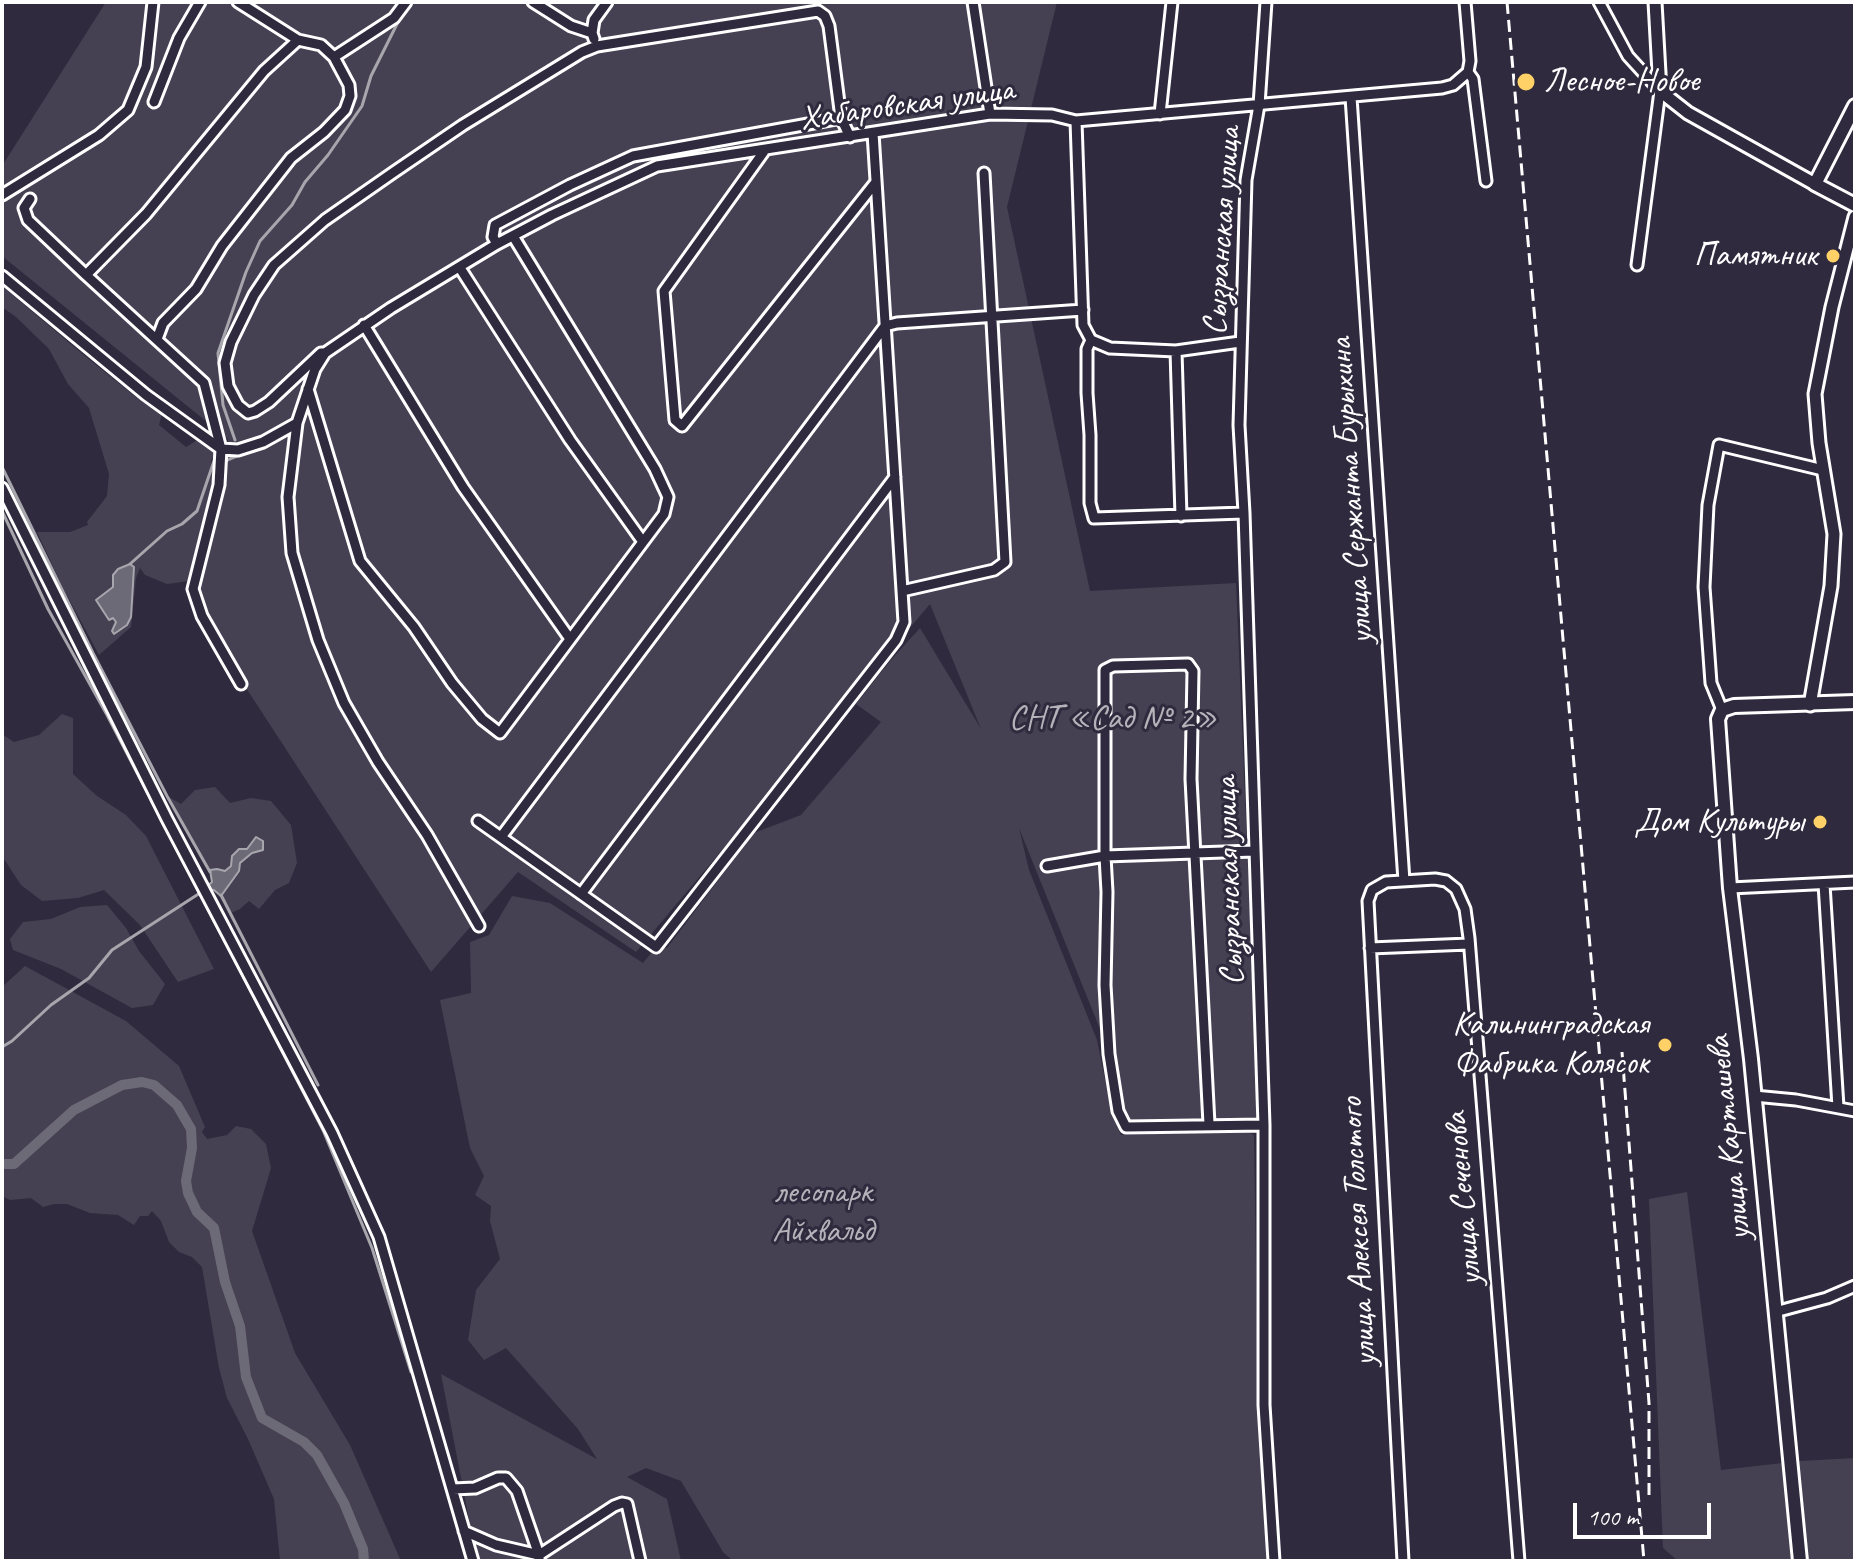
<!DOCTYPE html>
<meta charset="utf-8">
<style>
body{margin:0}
#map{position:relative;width:1857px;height:1563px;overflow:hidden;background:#2f2a3d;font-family:Caveat,sans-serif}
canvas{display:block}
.frame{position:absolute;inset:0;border:4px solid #fff;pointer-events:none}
.scale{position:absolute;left:1573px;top:1503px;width:138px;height:36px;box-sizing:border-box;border:4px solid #fff;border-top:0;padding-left:10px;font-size:24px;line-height:28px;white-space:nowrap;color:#fff;-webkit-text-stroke:6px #2f2a3d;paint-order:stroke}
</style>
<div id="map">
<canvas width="1857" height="1563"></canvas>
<div class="frame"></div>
<div class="scale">100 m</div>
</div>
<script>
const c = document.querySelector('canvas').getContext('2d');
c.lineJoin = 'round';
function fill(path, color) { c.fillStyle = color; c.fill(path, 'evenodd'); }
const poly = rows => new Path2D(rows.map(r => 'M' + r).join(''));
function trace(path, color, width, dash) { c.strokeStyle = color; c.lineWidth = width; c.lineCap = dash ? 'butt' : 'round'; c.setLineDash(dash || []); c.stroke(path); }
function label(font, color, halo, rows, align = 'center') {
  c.font = font + ' Caveat,sans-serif'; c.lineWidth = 6; c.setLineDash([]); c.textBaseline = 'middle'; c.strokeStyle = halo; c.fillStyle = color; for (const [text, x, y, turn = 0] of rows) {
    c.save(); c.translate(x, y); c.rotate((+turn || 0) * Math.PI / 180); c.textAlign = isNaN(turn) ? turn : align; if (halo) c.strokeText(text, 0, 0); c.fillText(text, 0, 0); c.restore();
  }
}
fill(poly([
 [106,2,1057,2,1007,207,1090,591,1236,583,1259,1129,1244,1130,1254,1135,1258,1401,1271,1561,733,1561,723,1552,681,1481,646,1468,627,1477,667,1499,681,1561,477,1561,441,1374,597,1459,578,1429,506,1348,484,1360,468,1340,476,1290,500,1259,490,1221,491,1206,475,1195,484,1176,470,1148,440,1000,471,993,470,942,489,935,512,896,550,903,643,963,656,947,667,948,754,833,801,815,881,722,856,704,890,661,920,628,981,729,930,604,636,952,518,872,431,972,194,608,228,439,2,256,2,166],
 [1019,828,1102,1034,1122,1132,1240,1131,1121,1135,1112,1114,1097,1040,1029,870],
 [2,286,85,356,142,402,162,413,159,425,186,447,199,439,216,450,211,461,213,485,193,574,189,581,167,584,145,575,140,568,136,578,131,627,99,655,63,588,37,532,70,532,88,525,87,522,107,496,109,474,89,408,68,384,49,349,16,317,2,307],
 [62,714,73,718,73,774,97,796,126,815,146,836,214,969,178,982,140,925,104,890,78,898,42,901,21,885,2,856,2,734,14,742,39,735],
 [215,787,230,803,251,798,271,801,291,825,297,863,289,883,275,890,259,909,249,901,240,909,231,913,214,890,204,890,212,882,210,872,167,796,181,804,195,790],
 [107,905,126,928,139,951,165,984,153,1005,132,1008,61,969,13,950,10,939,23,922,51,919,80,907],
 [25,966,126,1021,179,1066,205,1127,202,1132,207,1139,227,1135,236,1126,251,1129,266,1144,271,1168,252,1231,295,1353,350,1445,401,1561,280,1561,274,1499,248,1439,227,1398,219,1368,202,1267,192,1257,179,1252,169,1242,161,1221,152,1211,148,1216,140,1216,134,1225,118,1215,90,1213,67,1204,54,1204,43,1207,31,1198,10,1200,2,1196,2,987],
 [1687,1192,1721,1470,1800,1461,1855,1458,1855,1561,1678,1561,1663,1548,1649,1199]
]), '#464152');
const water = poly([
 [130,564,134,567,131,617,127,625,114,634,112,631,116,622,113,618,109,620,96,600,113,587,113,575,118,569,130,564],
 [256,837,263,841,263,850,252,853,240,863,239,871,221,896,214,890,204,889,212,882,210,870,217,869,225,871,231,866,232,856,239,849,247,849,256,837]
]);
fill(water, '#6d6a77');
trace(water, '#a7a6ad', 2);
trace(poly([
 [406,9,412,2],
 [235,440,223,405,218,353,246,272,260,241,292,205,305,182,328,155,362,106,371,76,402,14],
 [225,461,239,455],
 [2,467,93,653,167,796,210,872],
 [2,511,48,609,107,715,323,1130,372,1248,411,1372],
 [130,564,167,531,182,524,197,511,214,461],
 [221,895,318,1085],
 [2,1047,12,1041,51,1005,89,978,112,950,200,893]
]), '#a7a6ad', 3);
trace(poly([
 [2,1164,14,1164,74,1110,122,1085,142,1082,154,1085,177,1105,191,1129,192,1148,186,1181,188,1193,197,1212,214,1228,225,1282,240,1326,246,1377,262,1418,304,1442,317,1455,344,1503,363,1549,364,1561]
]), '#6d6a77', 10);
const minor = poly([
 [238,2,298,40],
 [533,2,571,26,592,33],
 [973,2,990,114],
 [1266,2,1259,105,1246,180,1239,425,1244,513,1264,1125,1264,1405,1274,1561],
 [1599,2,1628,56,1660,91,1637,265],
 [594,39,592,33,594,20,607,2],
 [334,57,394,18,406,2],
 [1468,72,1473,79,1486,181],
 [1351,97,1404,881],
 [154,102,179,38,200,2],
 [1160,114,1172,2],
 [841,118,829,26,825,16,818,11,597,46,582,52,463,125,394,172,325,220,274,265,254,295,231,342,225,363,228,386,238,405,248,413,255,411,269,402,321,353,325,353,391,308,497,244,552,215,657,166,990,114,1052,115,1076,121,1442,88,1453,85,1468,72,1470,61,1465,2],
 [1076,121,1083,325,1091,340,1110,348,1176,351,1240,342],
 [765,150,664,291,675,420,682,426,876,182],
 [2,195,99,135,128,110,146,67,153,2],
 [30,199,24,208,28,220,86,275],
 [497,244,493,237,495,225,570,185,633,156,841,118,850,137],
 [460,268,570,440,643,542],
 [2,276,146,395,221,449,238,450,263,442,297,423,315,369,325,353],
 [364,325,463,487,570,639],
 [157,339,163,323,196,289,222,246,291,158,324,132,345,110,350,96,349,85,334,57,321,45,298,40,264,71,146,214,86,275,204,383,221,449,219,485,193,589,202,616,241,684],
 [1091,340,1087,349,1087,393,1090,435,1090,503,1094,518,1244,513],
 [1176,351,1181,516],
 [308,389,360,561,414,627,452,683,482,719,500,733,664,514,668,497,655,469,513,236],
 [297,423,288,497,292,553,318,640,344,703,378,762,427,835,479,926],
 [2,488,167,819,332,1133,379,1237,473,1561],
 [902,591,994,570,1005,562,984,173],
 [1722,710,1711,683,1704,587,1708,505,1719,445,1823,470],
 [478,821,656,947,896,640,904,622,873,133],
 [501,837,885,326,897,323,1083,310],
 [1254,851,1105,856,1107,892,1105,985,1109,1054,1118,1111,1126,1127,1264,1125],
 [1047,866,1105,856,1105,670,1113,666,1188,664,1193,671,1191,779,1209,1124],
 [1824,884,1838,1107],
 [1730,888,1855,882],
 [581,894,895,477],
 [1370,948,1469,944],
 [1754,1096,1796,1100,1855,1111],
 [1775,1312,1827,1298,1855,1286],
 [453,1489,475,1488,498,1478,506,1478,517,1491,539,1555,614,1506,622,1503,627,1504,640,1561],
 [464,1531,496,1545,539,1555,539,1561],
 [1403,1561,1368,901,1372,890,1386,882,1435,879,1446,881,1456,889,1465,909,1469,938,1519,1561]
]);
const tertiary = poly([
 [1655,2,1660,91,1688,113,1815,184],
 [1810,705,1831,586,1834,534,1819,443,1815,394,1832,307,1855,217]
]);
const secondary = poly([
 [1855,106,1815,184,1855,205],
 [1800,1561,1751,1059,1730,888,1718,719,1722,710,1734,706,1855,702]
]);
trace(minor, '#fff', 15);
trace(tertiary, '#fff', 17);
trace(secondary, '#fff', 18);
trace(minor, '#2f2a3d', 9);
trace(tertiary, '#2f2a3d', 11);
trace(secondary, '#2f2a3d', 12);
trace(poly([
 [1507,2,1644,1561],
 [1622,1052,1649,1403,1649,1499]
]), '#fff', 3, [12, 6]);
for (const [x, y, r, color] of [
 [1526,82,10,"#ffd166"],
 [1833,256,8,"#ffd166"],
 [1820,822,8,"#ffd166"],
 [1665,1045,8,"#ffd166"]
]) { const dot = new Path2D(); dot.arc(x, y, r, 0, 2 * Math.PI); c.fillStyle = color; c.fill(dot); trace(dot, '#2f2a3d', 3); }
label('34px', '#fff', '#2f2a3d', [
 ["Лесное-Новое",1544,82,"left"],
 ["Памятник",1817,256],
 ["Дом Культуры",1804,822],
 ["Калининградская",1649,1025],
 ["Фабрика Колясок",1649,1064]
], 'right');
label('34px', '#fff', '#2f2a3d', [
 ["Хабаровская улица",907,105,-8],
 ["Сызранская улица",1223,231,-86],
 ["улица Сержанта Бурыхина",1352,491,-94],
 ["Сызранская улица",1230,881,-92],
 ["улица Карташева",1730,1138,-96],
 ["улица Сеченова",1464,1199,-95],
 ["улица Алексея Толстого",1359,1232,-93]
]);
label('34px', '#b5b3ba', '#2f2a3d', [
 ["СНТ «Сад № 2»",1113,719],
 ["лесопарк",823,1193],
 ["Айхвальд",823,1232]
]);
</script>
